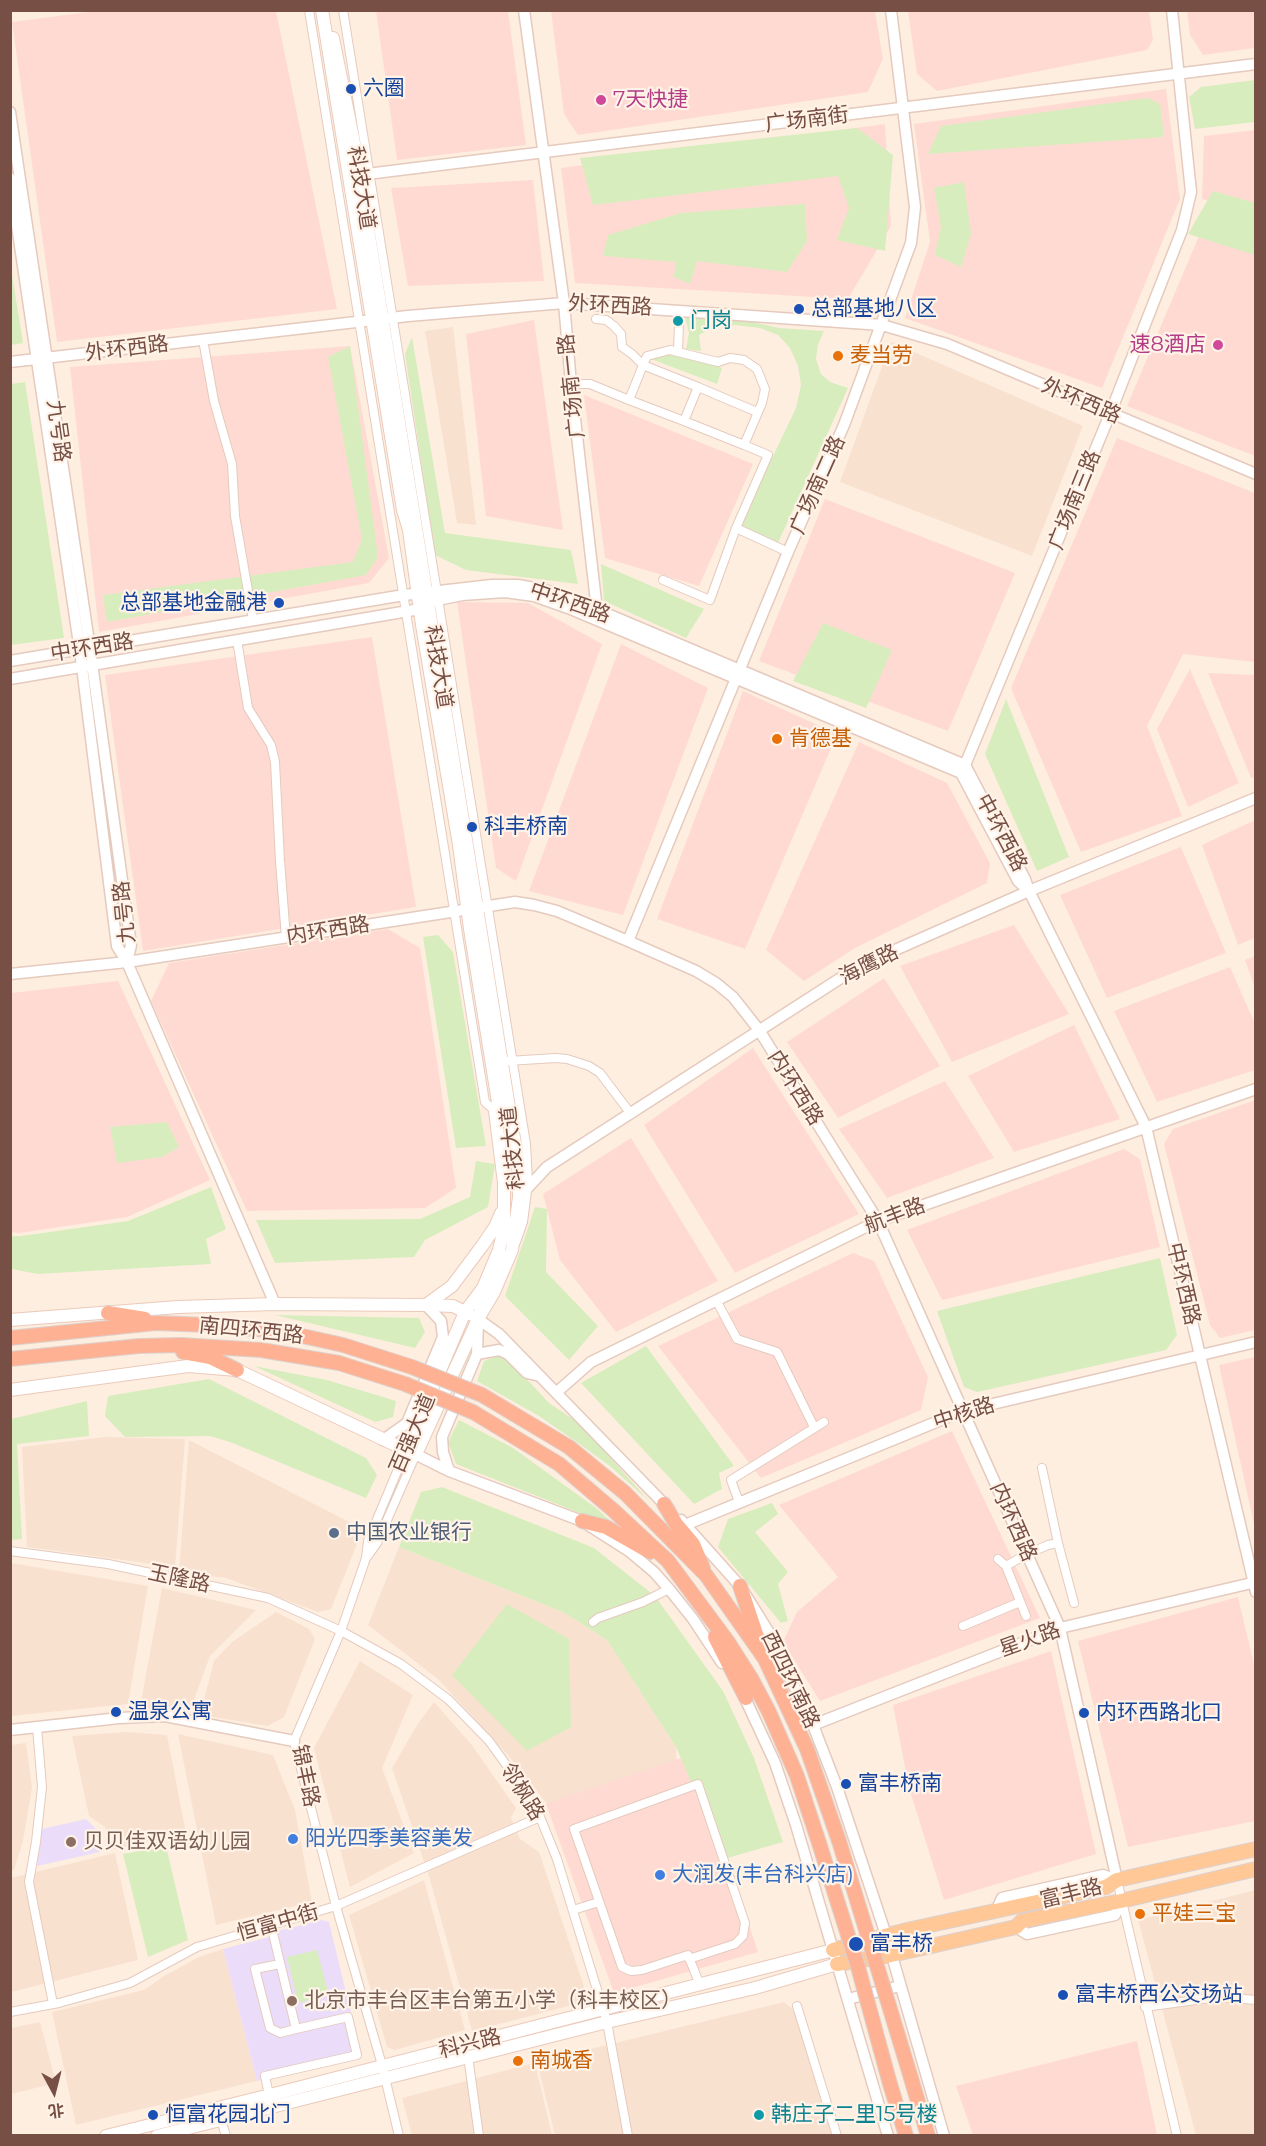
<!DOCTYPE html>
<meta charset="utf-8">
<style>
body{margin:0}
#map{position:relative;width:1266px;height:2146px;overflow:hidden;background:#feeee0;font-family:Montserrat,"Noto Sans SC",sans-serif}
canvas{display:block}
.frame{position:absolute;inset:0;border:12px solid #774f45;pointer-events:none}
.north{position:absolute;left:24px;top:2062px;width:60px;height:60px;-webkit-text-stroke:4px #fff3e8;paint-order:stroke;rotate:173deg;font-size:16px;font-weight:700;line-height:24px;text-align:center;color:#774f45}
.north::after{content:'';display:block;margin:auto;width:21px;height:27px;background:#774f45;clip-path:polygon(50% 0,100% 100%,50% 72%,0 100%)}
</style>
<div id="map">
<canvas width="1266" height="2146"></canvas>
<div class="frame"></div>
<div class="north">北</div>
</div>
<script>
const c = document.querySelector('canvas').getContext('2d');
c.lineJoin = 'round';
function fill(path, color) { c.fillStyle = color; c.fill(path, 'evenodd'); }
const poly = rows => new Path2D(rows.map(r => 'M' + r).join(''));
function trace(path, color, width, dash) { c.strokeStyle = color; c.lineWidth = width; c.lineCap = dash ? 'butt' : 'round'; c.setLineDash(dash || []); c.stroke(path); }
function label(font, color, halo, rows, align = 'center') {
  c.font = font + ' Montserrat,"Noto Sans SC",sans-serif'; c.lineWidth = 4.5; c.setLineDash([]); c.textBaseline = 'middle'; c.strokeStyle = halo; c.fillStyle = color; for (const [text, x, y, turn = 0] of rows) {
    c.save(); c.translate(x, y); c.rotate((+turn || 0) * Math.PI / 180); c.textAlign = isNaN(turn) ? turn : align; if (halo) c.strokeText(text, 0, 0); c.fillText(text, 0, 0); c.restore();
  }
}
fill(poly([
 [453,327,476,525,457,523,425,331],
 [891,342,1083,426,1032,556,840,482],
 [105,1437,185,1439,175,1567,27,1547,22,1447],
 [189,1440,363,1529,331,1609,318,1612,226,1578,179,1572],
 [399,1547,563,1612,607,1640,676,1747,677,1786,557,1816,507,1754,438,1679,368,1625],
 [11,1563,148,1586,128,1704,11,1716],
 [162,1588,256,1610,210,1656,189,1713,140,1707],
 [276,1612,309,1629,315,1639,284,1717,268,1726,200,1715,214,1661,232,1642],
 [360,1661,413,1695,382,1768,414,1853,350,1887,314,1748],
 [434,1702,471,1744,516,1808,511,1818,520,1839,539,1852,587,1996,584,2002,472,2031,429,1876,392,1768,417,1725],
 [126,1732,167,1735,186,1833,110,1850,105,1827,89,1816,72,1736],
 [178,1734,273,1755,295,1810,312,1902,216,1925],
 [26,1743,32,1787,23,1841,14,1870,11,1871,11,1745],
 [115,1853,138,1960,11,1992,10,1878],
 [424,1880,465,2030,395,2050,387,2047,349,1915],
 [1255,1890,1255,2135,1196,2135,1138,1920],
 [223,1949,257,2081,76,2125,52,2012,144,1990,164,1976,199,1957],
 [784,2002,795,2011,832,2135,555,2135,537,2062,535,2063,552,2135,412,2135,402,2098,537,2062],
 [40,2022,56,2083,11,2094,11,2028]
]), '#f9e1d0');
fill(poly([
 [104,10,276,11,337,309,57,342,12,22],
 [376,11,508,11,526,145,397,160],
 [551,11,875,11,883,59,868,92,578,135,564,114],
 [908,11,1149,11,1153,40,1147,50,937,91,917,74],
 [1187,11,1255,11,1255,48,1203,55,1190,35],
 [1166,89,1180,199,1102,388,905,318,930,242,914,124],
 [885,124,891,226,848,299,575,283,561,168],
 [1255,130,1255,215,1202,199,1204,136],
 [533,180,544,281,408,286,391,188],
 [1207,217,1255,240,1255,456,1127,406],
 [534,320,563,530,486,516,466,334],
 [350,346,389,558,369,583,99,632,70,367],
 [584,395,753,464,699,586,605,558],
 [1117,438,1255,493,1255,662,1183,654,1147,726,1182,816,1081,852,1011,688],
 [825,499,1015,573,948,731,759,661],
 [457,602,528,603,602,644,516,881,496,868],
 [372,637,416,907,143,951,105,675],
 [621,644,708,688,623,915,529,891],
 [1190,669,1239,783,1188,807,1157,729],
 [1208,673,1255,675,1255,777,1251,778],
 [743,691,837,734,745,949,657,919],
 [859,742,947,783,990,863,987,883,855,948,804,981,766,950],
 [1255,820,1255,938,1238,945,1202,845],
 [1181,847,1226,953,1107,998,1060,895],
 [1014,925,1069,1014,952,1062,900,966],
 [388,929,420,948,456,1188,425,1208,247,1211,151,1001,169,963],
 [1255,956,1255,988,1245,960],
 [1230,967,1255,1024,1255,1070,1157,1102,1114,1011],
 [884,978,940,1066,838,1118,787,1042],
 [118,981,210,1180,127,1217,19,1233,11,1232,11,993],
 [1074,1025,1120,1119,1014,1152,968,1076],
 [753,1048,859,1214,735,1273,644,1125],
 [945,1081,994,1158,887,1198,839,1129],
 [1255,1100,1255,1330,1220,1338,1210,1325,1164,1144,1173,1129],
 [631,1138,718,1281,616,1332,560,1260,543,1194],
 [1124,1149,1140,1159,1160,1247,942,1300,907,1230],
 [853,1253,874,1261,928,1377,921,1410,761,1478,658,1346],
 [1255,1357,1256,1357,1255,1529,1219,1365],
 [952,1431,1040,1618,820,1701,783,1642,797,1612,838,1577,779,1505],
 [1238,1597,1255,1669,1255,1821,1128,1847,1078,1641],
 [1051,1651,1096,1854,944,1900,909,1788,893,1705],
 [693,1754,758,1952,614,1993,546,1804],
 [1137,2041,1157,2135,973,2135,956,2086]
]), '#ffdad3');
fill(poly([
 [86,1819,100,1833,104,1851,37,1866,42,1829],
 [322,1920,329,1922,361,2054,358,2059,257,2081,223,1949,273,1936,273,1932]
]), '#ebddfa');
fill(poly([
 [1255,80,1255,122,1195,129,1189,97,1201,87],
 [1148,98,1160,104,1164,137,928,154,941,126],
 [857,128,893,155,885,251,837,240,849,208,838,176,593,205,580,158],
 [964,182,971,234,961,267,935,255,941,227,934,188],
 [1213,191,1255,203,1255,255,1188,234],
 [805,204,807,241,787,272,697,261,690,284,674,277,676,262,603,256,608,235,681,213],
 [11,268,23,343,11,345,10,345],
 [685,317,734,318,779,328,824,331,818,345,816,359,821,374,830,382,848,388,778,543,740,525,796,408,801,385,798,366,790,348,778,335,760,328,735,325,713,327,699,335,701,351,686,349,689,333],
 [412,337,445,533,571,550,578,584,466,570,435,555,405,354],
 [350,346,378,557,366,575,107,622,103,595,353,562,362,539,328,357],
 [668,354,693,357,722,368,717,384,651,359],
 [25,382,64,638,11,645,11,384],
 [601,564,704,609,686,638,604,601],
 [823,623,892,650,866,708,793,681],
 [1006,699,1069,857,1037,871,985,754],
 [438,935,453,952,486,1146,456,1148,423,937],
 [167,1122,179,1147,162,1157,117,1163,110,1127],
 [476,1161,495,1164,488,1207,425,1240,414,1257,275,1263,256,1220,420,1219,470,1197],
 [211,1187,226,1229,206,1239,211,1264,38,1274,11,1269,11,1236,21,1236,128,1221],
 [535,1207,547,1209,546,1272,598,1326,569,1360,505,1296],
 [1160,1258,1177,1335,1166,1350,977,1392,964,1387,937,1311],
 [275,1315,419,1318,425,1332,415,1348],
 [646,1346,734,1466,719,1473,722,1489,694,1504,581,1383],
 [500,1355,506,1357,549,1403,580,1424,650,1502,610,1466,581,1445,539,1416,477,1381,484,1361],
 [254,1366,327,1380,396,1401,393,1417,375,1422],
 [209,1379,366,1458,377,1475,366,1498,230,1442,210,1436,125,1437,105,1416,108,1396],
 [87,1401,89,1436,17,1444,22,1539,11,1540,11,1419],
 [459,1420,513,1448,596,1508,629,1538,605,1523,456,1464,448,1442],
 [442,1487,594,1548,655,1596,723,1691,754,1758,783,1842,724,1859,676,1747,607,1640,563,1612,399,1547,421,1492],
 [772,1503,778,1514,755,1532,788,1572,778,1584,788,1621,781,1623,718,1547,728,1519],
 [507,1604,569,1639,571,1727,527,1751,452,1675],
 [166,1846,188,1940,148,1957,123,1854],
 [317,1950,329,1995,298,2003,287,1957]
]), '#d8edbd');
const minor = poly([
 [309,10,485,1102,495,1111],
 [343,10,526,1144,528,1183,523,1222,516,1242],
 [596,319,606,320,614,326,621,334,622,347,632,354,643,365,647,356,670,350,718,362,730,358,744,360,757,369,765,389,762,403,744,445,684,421],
 [203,340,214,401,232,464,235,516,253,620],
 [678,351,679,324],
 [571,384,590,384,629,400],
 [698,387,643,365,629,400,684,421,698,387,757,412],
 [744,445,768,455,736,528,788,552],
 [663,580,710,600,736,528],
 [237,640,248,708,271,745,275,762,280,861,286,938],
 [508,1061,555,1058,567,1059,589,1066,600,1073,631,1114],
 [716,1300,737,1339,777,1352,814,1427],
 [1042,1468,1058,1543,1074,1603],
 [739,1502,731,1480,824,1422],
 [10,1551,108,1564,268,1598,341,1631,401,1664,449,1700,489,1741,518,1781,540,1817,557,1859,607,2022,628,2136],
 [367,1557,377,1543,416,1454],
 [998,1559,1006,1566,1026,1616],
 [1006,1566,1027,1554,1048,1545,1058,1543],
 [593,1622,598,1618,643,1602,669,1589],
 [963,1626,1020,1602],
 [37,1727,42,1787,36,1842,29,1882,53,2004],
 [1117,1880,1177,2136],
 [573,1910,599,1902],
 [689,1959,735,1944,743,1936,745,1923,698,1784,574,1829,622,1967,631,1971,642,1970,688,1955,700,1985],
 [280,1964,255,1969,270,2028,280,2033,296,2029],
 [797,2006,837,2136],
 [1145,2007,1217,1997,1256,2000],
 [10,2012,59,2003,130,1983,197,1947,336,1906,540,1817],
 [468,2056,479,2136],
 [269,2095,265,2076,357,2055,348,2017,296,2029,271,1925],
 [220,2116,226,2136],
 [399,2136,382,2065,336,1906,294,1741,341,1631,366,1558,368,1541,406,1450]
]);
const tertiary = poly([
 [524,10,564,303,571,384,597,610,595,614],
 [10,112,90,649,131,945,127,962],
 [359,175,1256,64],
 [10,178,80,651,117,946,127,962,275,1304],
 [10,362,408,316,564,303,882,325,947,344,1256,474],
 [10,661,404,595,492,585,518,585,545,590,572,599,965,765,1025,879,1029,891,1146,1127,1256,1592],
 [10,679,420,609,428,602,462,595,505,592,534,596,568,608,961,773,1018,881,1029,891],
 [963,770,1110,414,1182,230,1191,192,1172,10],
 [628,941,788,552,844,425,911,243,915,207,891,10],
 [10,974,127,962,515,902,534,905,557,911,628,941,696,971,716,983,733,997,759,1030,878,1221,1060,1628,1117,1880],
 [519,1197,547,1167,861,965,1029,891,1256,798],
 [465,1312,478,1319,499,1334,669,1509],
 [477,1354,478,1319,483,1288],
 [557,1392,591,1362,878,1221,1256,1089],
 [383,1440,407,1423,443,1337,441,1321,426,1305],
 [409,1451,449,1471,582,1521,629,1551,654,1572,669,1589,693,1619,722,1663],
 [449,1471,443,1452,442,1437,477,1354,499,1350,508,1354,527,1373,540,1376],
 [681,1520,740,1586,776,1644,785,1668,813,1725,837,1787,886,1935,944,2136],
 [685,1525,963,1411,1256,1342],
 [743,1694,775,1763,796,1825,888,2136],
 [813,1725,1060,1628,1256,1582],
 [10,1730,119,1718,165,1716,294,1741],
 [997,1909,1002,1898,1103,1875,1117,1880],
 [1016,1927,1027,1934,1115,1915,1121,1901],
 [848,1999,900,1986]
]);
const secondary = poly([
 [333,38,355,148,518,1163,519,1197,512,1250,494,1292,478,1319,416,1454],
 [426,1305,452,1286,482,1246,495,1227,501,1213],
 [10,1320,178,1307,275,1304,426,1305,453,1306,465,1312],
 [10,1390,188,1366,237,1370,406,1450,465,1312,483,1288,499,1250,504,1228,504,1183,495,1111,498,1102,470,929,459,845,422,625,409,530,403,510,322,10],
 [106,2136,270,2095,833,1950],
 [157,2136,607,2022,755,1988,837,1964]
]);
const primary = poly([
 [833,1950,907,1930,1106,1887,1117,1880,1256,1849],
 [837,1964,891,1955,1016,1927,1022,1921,1121,1901,1256,1869]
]);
const trunk = poly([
 [108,1313,145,1319],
 [10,1338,156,1323,208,1325,268,1330,307,1337,343,1345,412,1367],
 [183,1352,210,1357,237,1370],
 [10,1359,139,1346,181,1345,261,1350,339,1363,405,1384],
 [482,1395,569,1447,625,1493,706,1575,765,1659,807,1749,839,1841],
 [473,1412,559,1464,613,1510,668,1561,728,1642,751,1678,769,1712,797,1776,820,1846],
 [664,1504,676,1524,693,1544,703,1568],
 [582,1521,606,1527,650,1552],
 [740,1586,758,1640],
 [715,1637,746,1698],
 [911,2078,928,2136],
 [890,2084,906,2136]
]);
trace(minor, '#e5cabe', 10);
trace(tertiary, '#e5cabe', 13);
trace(secondary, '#ebcaba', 14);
trace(primary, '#dcd1cf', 16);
trace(trunk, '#dcd1cf', 16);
trace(minor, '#fff', 8);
trace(tertiary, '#fff', 10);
trace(secondary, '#fff', 12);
trace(primary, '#ffc896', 14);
trace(trunk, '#ffb293', 14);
const trunkBridge = poly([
 [412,1367,482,1395],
 [405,1384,473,1412],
 [839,1841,911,2078],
 [820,1846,858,1967,890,2084]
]);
trace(trunkBridge, '#dcd1cf', 16, []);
trace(trunkBridge, '#ffb293', 14);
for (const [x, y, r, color] of [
 [351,89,6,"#1a4fb4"],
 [601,100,6,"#d1479c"],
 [799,309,6,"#1a4fb4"],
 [678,321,6,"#0f9aa8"],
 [1218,345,6,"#d1479c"],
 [838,356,6,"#e8710a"],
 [279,603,6,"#1a4fb4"],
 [777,739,6,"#e8710a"],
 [472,827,6,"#1a4fb4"],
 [334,1533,6,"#5c6f8a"],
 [116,1712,6,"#1a4fb4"],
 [1084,1713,6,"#1a4fb4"],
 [846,1784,6,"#1a4fb4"],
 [293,1839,6,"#3f7fe0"],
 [71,1842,6,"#8d6e63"],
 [660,1875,6,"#3f7fe0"],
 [1140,1914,6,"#e8710a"],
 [856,1944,8,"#1a4fb4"],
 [1063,1995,6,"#1a4fb4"],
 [292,2001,6,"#8d6e63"],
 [518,2061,6,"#e8710a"],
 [153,2115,6,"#1a4fb4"],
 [759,2115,6,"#0f9aa8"]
]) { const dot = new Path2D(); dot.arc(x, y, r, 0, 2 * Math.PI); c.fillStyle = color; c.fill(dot); trace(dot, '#fff3e8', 2); }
label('21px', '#164399', '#fff3e8', [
 ["六圈",363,89],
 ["总部基地八区",811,309],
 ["总部基地金融港",267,603,"right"],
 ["科丰桥南",484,827],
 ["温泉公寓",128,1712],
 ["内环西路北口",1096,1713],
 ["富丰桥南",858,1784],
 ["富丰桥",870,1944],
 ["富丰桥西公交场站",1075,1995],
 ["恒富花园北门",165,2115]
], 'left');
label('21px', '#b23c85', '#fff3e8', [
 ["7天快捷",613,100],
 ["速8酒店",1206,345,"right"]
], 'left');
label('21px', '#774f45', '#fff3e8', [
 ["广场南街",807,120,-7],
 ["科技大道",361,188,81],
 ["外环西路",610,306,3],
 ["外环西路",127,349,-7],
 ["广场南一路",572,386,-96],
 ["外环西路",1081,401,23],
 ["九号路",58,431,82],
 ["广场南二路",818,485,-66],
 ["广场南三路",1075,500,-68],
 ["中环西路",570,603,19],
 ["中环西路",92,648,-9],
 ["科技大道",438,667,81],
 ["中环西路",1001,833,62],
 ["九号路",125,912,-96],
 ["内环西路",328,931,-9],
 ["海鹰路",869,965,-27],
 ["内环西路",795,1088,58],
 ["科技大道",513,1148,-96],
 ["航丰路",895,1216,-21],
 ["中环西路",1183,1284,77],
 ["南四环西路",251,1331,6],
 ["中核路",964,1414,-18],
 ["百强大道",413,1434,-67],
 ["内环西路",1013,1522,66],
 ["玉隆路",179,1579,12],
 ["星火路",1030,1640,-20],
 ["西四环南路",790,1680,64],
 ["锦丰路",305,1776,78],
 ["邻枫路",522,1792,58],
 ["富丰路",1071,1894,-14],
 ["恒富中街",278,1923,-16],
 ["科兴路",470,2044,-14]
]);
label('21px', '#0d838f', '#fff3e8', [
 ["门岗",690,321],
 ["韩庄子二里15号楼",771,2115]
], 'left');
label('21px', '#c56008', '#fff3e8', [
 ["麦当劳",850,356],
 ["肯德基",789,739],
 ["平娃三宝",1152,1914],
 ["南城香",530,2061]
], 'left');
label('21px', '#4e5e75', '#fff3e8', [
 ["中国农业银行",346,1533]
], 'left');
label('21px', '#366cbe', '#fff3e8', [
 ["阳光四季美容美发",305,1839],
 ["大润发(丰台科兴店)",672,1875]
], 'left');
label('21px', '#785e54', '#fff3e8', [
 ["贝贝佳双语幼儿园",83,1842],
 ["北京市丰台区丰台第五小学（科丰校区）",304,2001]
], 'left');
</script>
